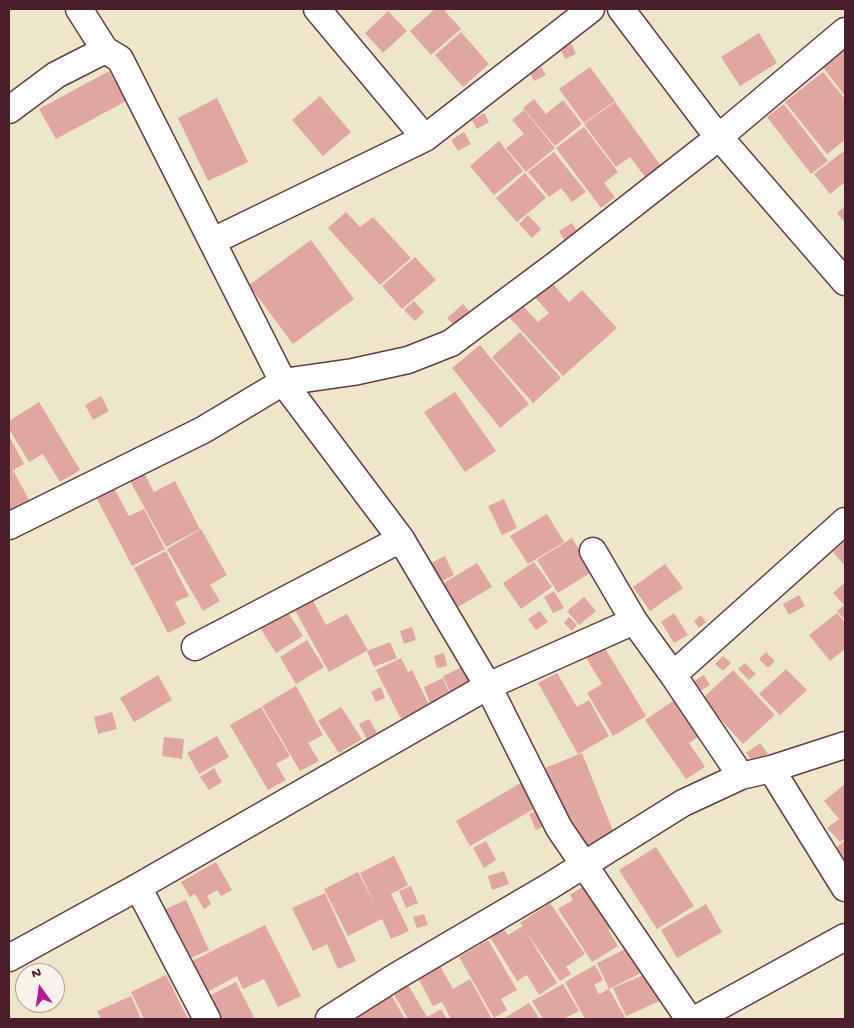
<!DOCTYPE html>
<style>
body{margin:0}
#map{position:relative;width:854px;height:1028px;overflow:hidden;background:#eee6cb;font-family:"Gochi Hand",sans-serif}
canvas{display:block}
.frame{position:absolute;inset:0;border:10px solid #4a1f2b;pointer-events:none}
.north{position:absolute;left:15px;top:963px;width:50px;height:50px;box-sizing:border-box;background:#f7f3e8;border:1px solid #b29e9c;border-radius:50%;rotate:346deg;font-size:14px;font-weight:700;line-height:20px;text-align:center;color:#4a1f2b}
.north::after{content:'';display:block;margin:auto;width:18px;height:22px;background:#b5179e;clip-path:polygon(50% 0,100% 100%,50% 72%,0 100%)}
</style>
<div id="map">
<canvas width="854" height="1028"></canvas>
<div class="frame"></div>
<div class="north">N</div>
</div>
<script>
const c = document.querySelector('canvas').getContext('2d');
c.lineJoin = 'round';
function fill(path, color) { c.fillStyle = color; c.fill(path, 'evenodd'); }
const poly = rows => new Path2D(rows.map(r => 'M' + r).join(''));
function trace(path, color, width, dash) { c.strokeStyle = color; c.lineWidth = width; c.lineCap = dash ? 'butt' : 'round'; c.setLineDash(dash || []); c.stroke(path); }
fill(poly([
 [435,9,443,9,461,29,431,55,410,31],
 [388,11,407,31,383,53,365,33],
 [461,32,489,64,463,87,435,55],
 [759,33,777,63,740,86,721,57],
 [571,43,576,54,565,59,560,48],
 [840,46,845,53,845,96,819,62],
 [541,67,546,75,534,81,530,73],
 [590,67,615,101,584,123,559,89],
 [109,71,126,101,56,139,39,109],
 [823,72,845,99,845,140,827,154,785,102],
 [320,96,351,132,323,156,292,120],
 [217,98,248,162,208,181,178,118],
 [534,99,546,114,563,100,582,124,555,146,523,108],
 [615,102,661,166,645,177,630,157,616,167,584,124],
 [784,104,828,161,811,174,767,117],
 [524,110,555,148,526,172,506,148,524,134,512,120],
 [484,113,489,122,477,129,472,120],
 [584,127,618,172,604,183,615,197,601,208,556,148],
 [464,132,471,144,458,151,451,140],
 [499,141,523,171,494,195,470,166],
 [845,150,845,182,830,194,814,174],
 [554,152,586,192,572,202,561,188,549,197,528,172],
 [525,173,546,198,517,222,496,198],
 [845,206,845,223,837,213],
 [346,212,360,227,373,217,411,258,380,285,328,228],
 [528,215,541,229,532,238,519,224],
 [572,223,580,236,567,244,559,231],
 [311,240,354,299,293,344,249,285],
 [415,257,436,280,402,309,382,286],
 [550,281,569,302,582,290,617,328,563,376,509,317,522,305,538,322,549,313,534,296],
 [414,301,424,312,415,321,404,310],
 [463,304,470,312,455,326,447,318],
 [520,332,561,378,533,403,492,357],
 [480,345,529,404,500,428,452,368],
 [455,392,496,451,465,472,424,412],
 [101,396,109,411,93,420,85,405],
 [39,402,80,470,60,482,43,454,29,462,9,429,9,421],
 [9,436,24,464,13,470,29,500,9,511],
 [143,471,154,492,175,481,200,529,166,547,129,479],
 [114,488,129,516,144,509,165,549,132,566,96,497],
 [504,499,517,528,502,535,488,506],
 [547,514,564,542,528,564,510,536],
 [201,529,227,575,210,585,220,601,203,611,167,549],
 [572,538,593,571,558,593,537,560],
 [845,541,845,566,833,552],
 [166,551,189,596,175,602,186,624,168,633,134,568],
 [445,556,454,575,440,582,431,563],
 [534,562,552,587,521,609,503,583],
 [477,563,492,587,458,607,444,583],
 [665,564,683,588,650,611,633,587],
 [845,582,845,620,837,611,844,605,833,593],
 [554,591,564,608,553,613,544,597],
 [309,593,326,625,347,614,368,650,329,672,291,603],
 [799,595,805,606,789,615,783,604],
 [584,597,596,611,579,625,567,611],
 [284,606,303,636,276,653,257,623],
 [540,611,548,622,536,630,528,619],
 [674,613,688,635,674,643,661,622],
 [837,613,845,622,845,649,830,661,809,635],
 [701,615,706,622,699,628,694,621],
 [569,617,577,625,572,631,564,623],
 [412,627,416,640,404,644,400,631],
 [307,640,324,667,296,684,280,657],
 [390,642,397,658,374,667,367,651],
 [603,645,646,716,613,736,587,693,602,684,585,656],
 [766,652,775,661,768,668,759,659],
 [444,653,447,666,437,668,434,656],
 [723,656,731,663,723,671,715,664],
 [401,658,408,672,412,670,429,705,401,719,376,670],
 [745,663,756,674,749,680,738,669],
 [464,666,471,682,450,692,443,676],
 [786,669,807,690,780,715,759,694],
 [733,670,775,715,743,744,702,699],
 [557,673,577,707,589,700,609,736,578,754,538,683],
 [158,675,172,700,134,722,120,698],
 [704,675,710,685,697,693,691,683],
 [443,678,450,695,430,703,424,687],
 [296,686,323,735,308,743,319,761,300,771,262,706],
 [381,687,385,698,376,702,371,692],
 [679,697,704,733,689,743,705,767,686,779,645,720],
 [261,707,290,756,276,764,286,780,268,790,230,725],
 [341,707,362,739,339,753,318,721],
 [112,712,117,729,98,734,94,717],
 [369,719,377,733,367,739,359,724],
 [217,736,229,757,199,774,187,753],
 [164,737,184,739,182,759,162,756],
 [760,743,768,754,755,764,746,753],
 [582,753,615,836,578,851,545,768],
 [214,768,222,782,209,790,200,777],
 [524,781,539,806,470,846,456,821],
 [845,784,845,838,840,842,827,828,839,819,824,801],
 [539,810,547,825,536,830,529,814],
 [845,840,845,863,838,869,827,856],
 [486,841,496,860,484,868,473,848],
 [656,847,694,906,657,929,619,870],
 [394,856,408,885,391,894,409,931,391,939,382,919,348,936,324,889,358,872,377,909,360,873],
 [216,862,232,890,221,896,217,890,207,896,211,904,204,909,195,894,190,897,181,882],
 [504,871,509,884,492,890,488,876],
 [588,883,615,925,608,930,618,946,592,962,558,909,573,900,570,895],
 [411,886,418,903,406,908,399,891],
 [325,893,356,961,338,969,327,944,313,951,292,908],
 [186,900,209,950,184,961,161,911],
 [550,903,585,954,566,967,571,974,560,981,525,930,557,983,539,995,527,975,517,981,490,937,503,928,508,935,523,926,520,923],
 [706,904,722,932,677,958,661,930],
 [424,914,428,925,417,928,413,917],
 [265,925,301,996,278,1007,264,979,243,989,237,976,207,992,192,961],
 [488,940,517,990,501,999,507,1010,494,1018,459,957],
 [631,946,643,972,609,989,597,963],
 [595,965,603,980,594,985,599,994,609,989,626,1019,585,1019,565,982],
 [440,966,453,989,470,979,492,1019,451,1019,442,1002,433,1006,418,978],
 [648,973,660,1001,626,1016,613,988],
 [166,975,188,1019,144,1019,131,992],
 [406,981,427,1017,441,1009,447,1019,408,1019,391,989],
 [236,982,254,1017,249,1019,222,1019,209,996],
 [563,984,579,1011,563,1019,543,1019,532,1001],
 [389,991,405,1019,360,1019,355,1010],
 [131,996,141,1019,101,1019,97,1011],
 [529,1003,540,1019,503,1019]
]), '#e0a6a1');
const street = poly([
 [79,9,105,50],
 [317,9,425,138],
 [621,9,708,124,845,282],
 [9,110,56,75,105,50,120,59,283,382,401,539,488,686,559,828,689,1019],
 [213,241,425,138,591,9],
 [9,526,203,430,283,382,353,372,408,360,451,343,557,264,719,137,845,31],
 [593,551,634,621],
 [195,647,401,539],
 [673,675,741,776],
 [771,769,845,888],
 [138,887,207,1019],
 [9,958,138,887,488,686,634,621,673,675,845,521],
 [329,1019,395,977,550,886,683,803,741,776,771,769,845,745],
 [696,1019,845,937]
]);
trace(street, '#633d43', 29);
trace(street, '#fff', 26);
</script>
